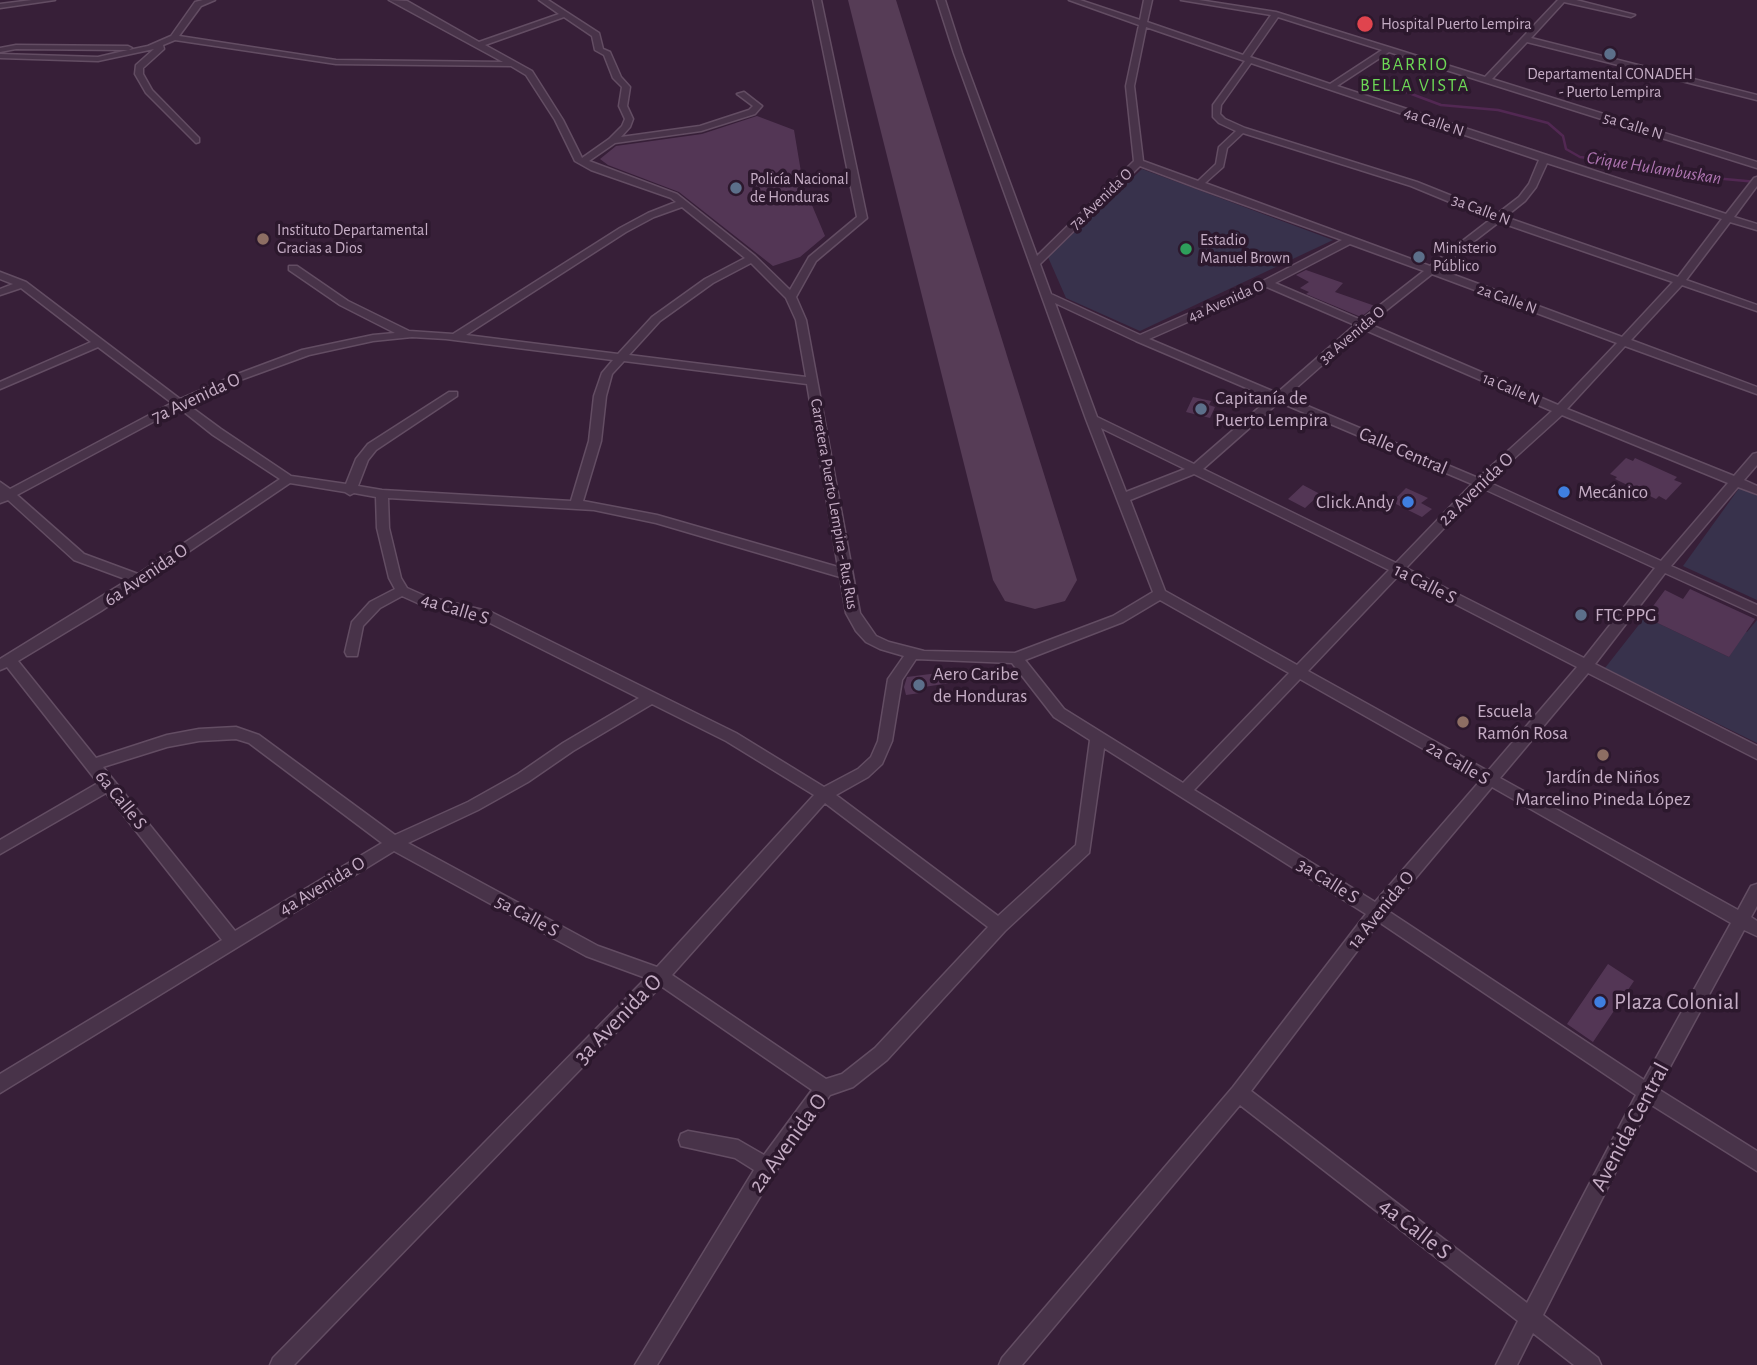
<!DOCTYPE html>
<meta charset="utf-8">
<style>
body{margin:0}
canvas{display:block;background:#371f38}
</style>
<canvas width="1757" height="1365"></canvas>
<script>
const c = document.querySelector('canvas').getContext('2d');
c.lineJoin = 'round';
function fill(path, color) { c.fillStyle = color; c.fill(path, 'evenodd'); }
const poly = rows => new Path2D(rows.map(r => 'M' + r).join(''));
function trace(path, color, width, dash) { c.strokeStyle = color; c.lineWidth = width; c.lineCap = dash ? 'butt' : 'round'; c.setLineDash(dash || []); c.stroke(path); }
function label(font, color, halo, rows, align = 'center') {
  c.font = font + ' "Alegreya Sans",sans-serif'; c.lineWidth = 7; c.setLineDash([]); c.textBaseline = 'middle'; c.strokeStyle = halo; c.fillStyle = color; for (const [text, x, y, turn = 0] of rows) {
    c.save(); c.translate(x, y); c.rotate((+turn || 0) * Math.PI / 180); c.textAlign = isNaN(turn) ? turn : align; if (halo) c.strokeText(text, 0, 0); c.fillText(text, 0, 0); c.restore();
  }
}
fill(poly([
 [1142,169,1333,240,1140,331,1066,298,1048,257],
 [1740,487,1757,494,1757,600,1683,566],
 [1688,604,1747,632,1757,620,1757,743,1605,668,1645,617,1729,657,1737,644]
]), '#38324c');
trace(poly([
 [1366,77,1441,105,1498,110,1548,123,1563,136,1566,149,1580,157,1651,166,1692,176,1757,182]
]), '#522853', 2.5);
fill(poly([
 [848,0,896,0,1077,580,1065,601,1035,609,1005,601,993,580,848,0]
]), '#563c56');
fill(poly([
 [757,116,794,130,803,184,825,236,800,257,773,266,679,192,608,165,600,159,616,146,702,134],
 [1306,270,1343,283,1335,292,1375,306,1361,317,1306,294,1309,292,1300,288,1309,282,1296,275],
 [1193,397,1211,401,1209,405,1215,407,1210,418,1186,412],
 [1626,458,1633,461,1635,458,1677,477,1674,480,1682,483,1666,500,1659,496,1656,499,1615,479,1617,477,1610,474],
 [1303,485,1320,494,1305,508,1288,499],
 [1406,488,1428,498,1421,503,1432,509,1422,517,1392,502],
 [1690,589,1755,619,1729,657,1645,617,1665,590,1683,599],
 [946,672,949,683,918,688,920,693,906,695,904,687,907,677],
 [1608,964,1634,981,1593,1042,1567,1024]
]), '#533655');
const minor = poly([
 [32,0,55,0,0,8,0,4,32,0],
 [203,0,215,0,201,6,179,36,336,60,503,62,389,0,407,1,479,42,559,14,539,0,548,0,599,33,603,49,610,52,621,77,630,87,627,106,633,119,630,127,621,137,700,126,749,110,753,106,737,94,744,92,762,106,755,114,701,131,615,143,589,161,677,194,755,256,790,290,809,257,857,217,813,0,821,0,867,218,816,261,796,297,806,320,860,613,876,636,889,642,924,651,1015,653,1113,616,1153,592,1086,419,954,53,937,0,945,0,962,53,1037,256,1134,161,1126,86,1139,25,1069,0,1080,0,1140,20,1144,0,1152,0,1147,22,1243,55,1271,15,1181,0,1199,0,1276,12,1485,77,1558,0,1576,0,1635,15,1631,17,1564,2,1531,38,1757,95,1757,100,1527,42,1492,79,1757,162,1757,168,1389,52,1337,86,1726,214,1754,178,1757,177,1757,186,1734,217,1757,224,1757,230,1730,222,1686,280,1757,305,1757,311,1682,285,1631,340,1757,387,1757,394,1625,346,1567,409,1734,476,1753,454,1757,453,1757,465,1744,480,1757,486,1757,494,1738,487,1671,566,1757,605,1757,615,1665,573,1595,664,1757,746,1757,759,1588,673,1500,778,1738,910,1751,886,1757,884,1757,906,1751,917,1757,921,1757,936,1744,930,1658,1089,1757,1151,1757,1171,1650,1104,1543,1315,1598,1358,1601,1365,1574,1365,1533,1333,1517,1365,1496,1365,1518,1321,1240,1105,1022,1365,999,1365,1002,1358,1233,1087,1366,914,1104,748,1089,853,1005,931,887,1060,853,1087,830,1095,774,1174,657,1365,635,1365,754,1170,735,1158,681,1146,679,1140,681,1134,688,1131,738,1140,764,1155,812,1090,661,986,294,1365,270,1365,273,1358,646,978,586,956,394,851,0,1093,0,1074,222,940,106,793,0,854,0,840,98,783,7,667,0,670,0,659,128,580,74,560,8,500,0,503,0,482,10,489,172,403,98,347,0,389,0,382,91,342,21,288,0,295,0,289,13,284,0,279,0,272,26,282,180,399,235,375,302,350,373,335,395,333,340,305,289,270,289,266,297,266,348,301,409,331,453,334,620,228,648,213,676,202,671,198,591,170,575,161,555,120,526,75,511,66,336,64,175,40,163,45,164,49,143,68,143,74,152,90,199,138,199,142,196,143,146,93,135,74,136,65,154,49,98,61,0,58,0,54,98,57,128,50,16,49,0,52,0,48,16,45,128,46,132,48,129,50,148,46,171,36,195,2,203,0],
 [564,17,592,36,595,50,604,55,613,78,622,87,619,106,625,119,622,126,609,139,582,158,563,120,532,71,485,45,564,17],
 [1278,17,1382,50,1330,84,1250,57,1278,17],
 [1146,27,1245,61,1213,105,1213,117,1219,123,1236,131,1219,147,1216,164,1198,181,1143,161,1134,86,1146,27],
 [1251,63,1539,160,1529,184,1519,197,1497,214,1417,182,1245,128,1225,119,1220,114,1221,105,1251,63],
 [1243,133,1411,186,1491,219,1430,266,1205,183,1223,167,1227,148,1243,133],
 [1547,163,1722,219,1678,277,1505,217,1525,201,1536,187,1547,163],
 [1140,166,1195,187,1342,240,1263,281,1140,335,1051,294,1040,264,1140,166],
 [682,207,745,258,705,279,652,317,618,354,466,335,626,232,654,217,682,207],
 [1499,222,1673,282,1622,337,1438,269,1499,222],
 [1350,244,1424,271,1361,320,1275,283,1350,244],
 [751,263,786,298,796,320,806,377,629,355,660,321,713,283,751,263],
 [1432,274,1617,343,1558,405,1369,324,1432,274],
 [1267,287,1355,325,1277,393,1149,339,1267,287],
 [1055,303,1136,341,1270,398,1194,464,1097,417,1055,303],
 [1363,329,1552,411,1478,478,1286,397,1363,329],
 [412,337,446,339,613,360,602,373,594,396,589,441,571,501,382,490,358,486,368,460,376,450,457,396,457,392,449,392,368,444,356,459,346,484,291,476,221,429,187,404,243,379,309,355,373,341,412,337],
 [624,361,807,384,838,567,657,515,583,501,601,441,606,396,612,374,624,361],
 [1279,402,1472,484,1396,563,1203,469,1279,402],
 [179,408,213,435,280,479,138,574,84,554,17,495,179,408],
 [1562,415,1728,483,1661,561,1488,482,1562,415],
 [1101,428,1185,469,1126,492,1101,428],
 [1194,474,1389,570,1297,665,1165,591,1130,500,1194,474],
 [290,483,345,492,350,495,354,493,376,497,377,528,389,578,395,589,370,602,352,622,345,652,347,656,357,656,363,626,380,608,402,596,422,605,482,619,639,698,563,743,518,774,468,802,395,835,259,735,236,727,199,729,167,735,96,758,18,661,101,611,290,483],
 [1482,488,1655,568,1584,658,1406,568,1482,488],
 [388,498,594,510,656,523,840,577,846,613,856,631,866,642,880,649,904,656,888,679,878,741,871,757,858,769,824,787,736,733,491,612,425,596,407,588,401,578,389,528,388,498],
 [1399,575,1577,667,1488,771,1308,671,1399,575],
 [1160,600,1289,673,1183,783,1064,709,1025,660,1123,622,1160,600],
 [916,659,1012,663,1054,717,1090,740,1076,845,998,916,836,795,868,777,882,764,892,741,902,680,916,659],
 [1300,679,1480,781,1375,902,1194,790,1300,679],
 [652,704,726,741,814,795,657,967,598,946,408,843,478,810,528,782,573,751,652,704],
 [236,739,249,743,382,843,235,931,103,767,167,747,199,741,236,739],
 [1492,787,1731,923,1644,1080,1388,911,1492,787],
 [825,803,988,927,875,1048,842,1074,826,1079,672,975,825,803],
 [1379,922,1636,1095,1527,1303,1251,1091,1379,922]
]);
trace(minor, '#634d63', 3);
fill(minor, '#483349');
for (const [x, y, r, color] of [
 [1365,24,9,"#e0444e"],
 [1610,54,7,"#5c6f8a"],
 [736,188,7,"#5c6f8a"],
 [263,239,7,"#8d6e63"],
 [1186,249,7,"#2e9e5b"],
 [1419,257,7,"#5c6f8a"],
 [1201,409,7,"#5c6f8a"],
 [1564,492,7,"#3f7fe0"],
 [1408,502,7,"#3f7fe0"],
 [1581,615,7,"#5c6f8a"],
 [919,685,7,"#5c6f8a"],
 [1463,722,7,"#8d6e63"],
 [1603,755,7,"#8d6e63"],
 [1600,1002,7,"#3f7fe0"]
]) { const dot = new Path2D(); dot.arc(x, y, r, 0, 2 * Math.PI); c.fillStyle = color; c.fill(dot); trace(dot, '#2c182d', 2.5); }
label('16px', '#c5adc5', '#2c182d', [
 ["Hospital Puerto Lempira",1381,24],
 ["Departamental CONADEH",1610,74,"center"],
 ["- Puerto Lempira",1610,92,"center"],
 ["Policía Nacional",750,179],
 ["de Honduras",750,197],
 ["Instituto Departamental",277,230],
 ["Gracias a Dios",277,248],
 ["Estadio",1200,240],
 ["Manuel Brown",1200,258],
 ["Ministerio",1433,248],
 ["Público",1433,266]
], 'left');
label('16px', '#c5adc5', '#2c182d', [
 ["4a Calle N",1434,122,19],
 ["5a Calle N",1633,126,17],
 ["7a Avenida O",1101,199,-44],
 ["3a Calle N",1481,210,21],
 ["2a Calle N",1507,299,20],
 ["4a Avenida O",1226,301,-24],
 ["3a Avenida O",1352,335,-40],
 ["1a Calle N",1511,389,23],
 ["Carretera Puerto Lempira - Rus Rus",834,504,80]
]);
c.letterSpacing = '2px';
label('18px', '#6dd856', '#2c182d', [
 ["BARRIO",1415,65],
 ["BELLA VISTA",1415,86]
]);
c.letterSpacing = '0px';
label('italic 18px', '#ad74b0', '#2c182d', [
 ["Crique Hulambuskan",1654,168,9]
]);
label('19px', '#c5adc5', '#2c182d', [
 ["7a Avenida O",196,398,-25],
 ["Calle Central",1403,451,23],
 ["2a Avenida O",1476,489,-44],
 ["6a Avenida O",146,575,-34],
 ["1a Calle S",1425,584,27],
 ["4a Calle S",455,609,17],
 ["2a Calle S",1458,763,30],
 ["6a Calle S",121,800,51],
 ["3a Calle S",1328,881,32],
 ["4a Avenida O",322,886,-31],
 ["1a Avenida O",1381,910,-51],
 ["5a Calle S",527,916,28]
]);
label('19px', '#c5adc5', '#2c182d', [
 ["Capitanía de",1215,398],
 ["Puerto Lempira",1215,420],
 ["Mecánico",1578,492],
 ["Click.Andy",1394,502,"right"],
 ["FTC PPG",1595,615],
 ["Aero Caribe",933,674],
 ["de Honduras",933,696],
 ["Escuela",1477,711],
 ["Ramón Rosa",1477,733],
 ["Jardín de Niños",1603,777,"center"],
 ["Marcelino Pineda López",1603,799,"center"]
], 'left');
label('23px', '#c5adc5', '#2c182d', [
 ["Plaza Colonial",1614,1002]
], 'left');
label('23px', '#c5adc5', '#2c182d', [
 ["3a Avenida O",618,1019,-46],
 ["Avenida Central",1630,1127,-62],
 ["2a Avenida O",788,1143,-54],
 ["4a Calle S",1415,1229,38]
]);
</script>
